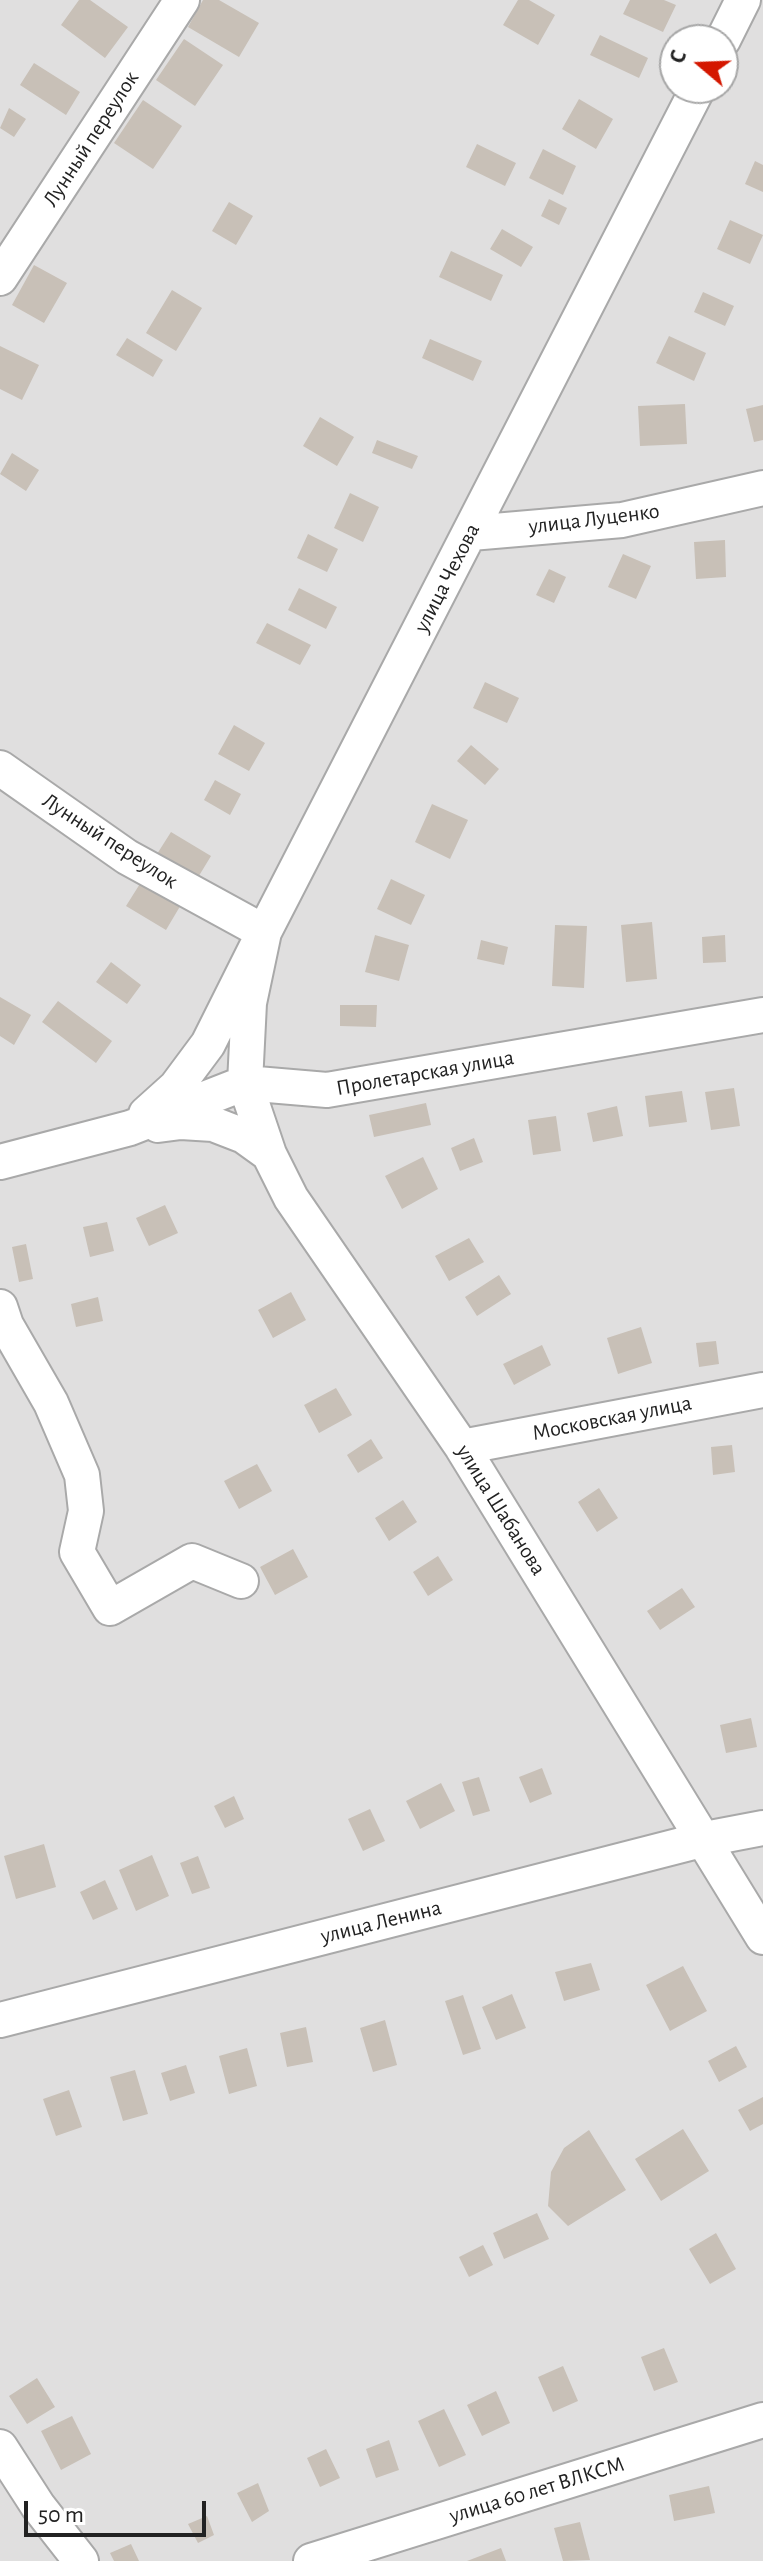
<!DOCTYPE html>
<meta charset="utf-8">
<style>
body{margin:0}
#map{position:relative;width:763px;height:2561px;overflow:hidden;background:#f2f0e9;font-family:"Alegreya Sans",sans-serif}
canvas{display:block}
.north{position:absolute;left:659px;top:24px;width:80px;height:80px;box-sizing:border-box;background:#fff;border:2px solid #a7a7a7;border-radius:50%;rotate:289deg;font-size:22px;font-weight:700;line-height:32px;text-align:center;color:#222}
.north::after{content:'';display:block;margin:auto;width:28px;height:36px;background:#d41700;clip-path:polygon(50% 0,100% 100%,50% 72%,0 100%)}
.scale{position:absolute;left:24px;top:2501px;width:182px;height:36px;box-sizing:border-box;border:4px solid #222;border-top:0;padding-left:10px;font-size:24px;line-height:28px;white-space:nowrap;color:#222;-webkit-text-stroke:6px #fff;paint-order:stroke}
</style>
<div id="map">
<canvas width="763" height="2561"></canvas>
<div class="north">С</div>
<div class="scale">50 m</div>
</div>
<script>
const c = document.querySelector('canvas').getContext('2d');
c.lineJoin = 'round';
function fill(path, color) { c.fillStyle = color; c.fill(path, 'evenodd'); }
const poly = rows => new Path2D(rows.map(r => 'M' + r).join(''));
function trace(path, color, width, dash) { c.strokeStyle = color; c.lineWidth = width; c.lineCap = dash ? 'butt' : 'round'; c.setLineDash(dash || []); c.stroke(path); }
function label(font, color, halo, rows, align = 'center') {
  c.font = font + ' "Alegreya Sans",sans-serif'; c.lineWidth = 6; c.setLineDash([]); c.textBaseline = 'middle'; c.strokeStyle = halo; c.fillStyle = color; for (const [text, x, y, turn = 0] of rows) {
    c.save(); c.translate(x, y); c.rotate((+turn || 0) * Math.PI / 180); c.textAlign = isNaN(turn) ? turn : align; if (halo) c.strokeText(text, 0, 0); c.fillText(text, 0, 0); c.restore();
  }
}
fill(poly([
 [0,0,763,0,763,2561,0,2561],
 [675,40,723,40,723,88,675,88]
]), '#e0dfdf');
fill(poly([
 [79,0,90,0,128,27,105,58,61,25],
 [203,0,219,0,259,23,239,57,188,27],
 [518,0,529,0,555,15,538,45,503,25],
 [630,0,664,0,676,5,663,32,623,14],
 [600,35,648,58,639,78,590,55],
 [184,39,223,65,195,106,156,80],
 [34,63,80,92,66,115,20,85],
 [579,99,613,119,596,149,562,129],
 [143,100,182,126,153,169,114,143],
 [9,108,26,119,14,137,0,128],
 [477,144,516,163,505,186,466,167],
 [543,149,576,166,563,195,529,178],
 [755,161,763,165,763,192,745,184],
 [549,199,567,208,559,225,541,216],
 [229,202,253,216,236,245,212,231],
 [730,220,763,235,750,264,717,249],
 [502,229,533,247,521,267,490,249],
 [451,251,503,275,491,301,439,277],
 [34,265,67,283,44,323,12,305],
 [172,290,202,308,176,351,146,333],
 [703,292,734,306,725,326,694,312],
 [669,336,706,353,694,381,656,363],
 [127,338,163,360,153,377,116,355],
 [430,339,482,361,473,381,422,358],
 [0,346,39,365,22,400,0,389],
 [685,404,687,444,640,446,638,406],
 [763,405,763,440,754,442,746,409],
 [320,417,354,437,337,466,303,446],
 [377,440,418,456,412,469,372,453],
 [12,453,39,470,26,491,0,474],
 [350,493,379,507,363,542,334,528],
 [308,534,338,549,327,572,297,558],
 [725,540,726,577,696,579,694,542],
 [623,554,651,566,636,599,608,587],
 [549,569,566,577,554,603,536,595],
 [299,588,337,607,326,629,288,610],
 [267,623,311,645,300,665,256,643],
 [485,682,519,698,507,723,473,708],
 [234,725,265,743,249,771,218,754],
 [471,745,499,769,485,785,457,761],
 [215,780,241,794,230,815,204,800],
 [432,804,468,820,450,859,415,842],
 [171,832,211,856,197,879,157,854],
 [143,879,182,903,166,930,126,906],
 [391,879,425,895,411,925,377,909],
 [652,922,657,979,626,982,621,925],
 [555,925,587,926,584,988,552,986],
 [375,935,409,945,399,981,365,972],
 [725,935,726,962,703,963,702,937],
 [481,940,508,947,504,965,477,959],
 [111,962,141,985,127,1004,96,982],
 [0,997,31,1015,14,1045,0,1036],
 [58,1001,112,1041,96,1063,42,1022],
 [340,1005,377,1005,376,1027,340,1026],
 [734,1088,740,1126,711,1130,705,1092],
 [682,1091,687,1122,649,1127,645,1096],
 [426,1103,431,1125,374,1137,369,1115],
 [617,1106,623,1136,593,1142,587,1113],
 [556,1116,561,1151,533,1155,528,1120],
 [474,1138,483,1162,460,1171,451,1148],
 [423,1157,438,1189,402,1209,385,1176],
 [165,1205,178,1233,149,1246,136,1218],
 [107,1222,114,1251,90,1257,83,1227],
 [469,1238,484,1262,449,1281,435,1256],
 [26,1244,33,1279,19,1282,12,1247],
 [499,1275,511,1294,477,1316,465,1297],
 [291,1292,306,1320,273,1338,258,1310],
 [98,1297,103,1321,76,1327,71,1304],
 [641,1327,652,1363,618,1374,607,1338],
 [716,1341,719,1364,699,1367,696,1343],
 [542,1345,551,1365,514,1385,503,1364],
 [336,1388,352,1415,319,1433,304,1405],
 [371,1439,383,1458,358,1473,347,1455],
 [732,1445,735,1472,713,1475,711,1447],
 [257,1464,272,1491,239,1509,224,1481],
 [599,1488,618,1518,597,1532,578,1502],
 [403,1500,417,1522,389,1541,375,1518],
 [293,1549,308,1577,275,1595,260,1567],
 [438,1556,453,1580,428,1596,413,1572],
 [682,1588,695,1607,660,1630,647,1611],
 [751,1718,757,1747,726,1753,720,1725],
 [542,1768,552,1794,530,1803,519,1777],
 [479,1777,490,1811,473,1816,462,1782],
 [441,1783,455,1811,420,1829,406,1801],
 [234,1796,244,1819,225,1828,214,1806],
 [370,1809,385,1841,363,1851,348,1819],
 [44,1844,56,1887,16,1899,4,1856],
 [152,1855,169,1896,136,1911,119,1870],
 [198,1856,210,1888,192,1894,180,1863],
 [105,1880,118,1909,93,1920,80,1892],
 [591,1963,600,1990,564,2001,555,1972],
 [683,1966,707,2011,670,2031,646,1985],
 [512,1994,526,2028,496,2040,482,2007],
 [463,1995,481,2049,463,2055,445,2001],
 [385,2020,397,2065,373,2072,360,2028],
 [306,2027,313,2062,287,2067,280,2033],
 [736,2046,747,2067,719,2082,708,2061],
 [247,2048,257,2086,229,2094,219,2056],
 [186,2065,195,2093,170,2101,161,2073],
 [135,2070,148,2114,123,2121,110,2077],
 [69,2090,82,2127,56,2136,43,2099],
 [763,2097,763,2124,750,2131,738,2110],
 [683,2129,709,2171,661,2201,635,2159],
 [589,2130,626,2190,568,2226,548,2206,551,2172,564,2148],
 [537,2213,549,2239,504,2259,493,2233],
 [716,2233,736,2269,710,2284,689,2249],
 [483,2245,493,2265,469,2277,459,2257],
 [664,2348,678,2382,654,2391,641,2357],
 [563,2366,578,2401,553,2412,538,2377],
 [37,2378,55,2407,27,2424,9,2396],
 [496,2391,510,2423,482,2436,467,2405],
 [444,2409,466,2455,439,2467,418,2421],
 [72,2416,91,2454,61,2470,41,2431],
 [389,2440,399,2470,376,2478,366,2449],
 [326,2449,340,2478,320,2487,307,2458],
 [258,2483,269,2511,252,2522,237,2493],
 [709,2486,715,2513,674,2521,669,2495],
 [207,2516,214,2535,198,2543,188,2524],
 [580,2522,590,2560,563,2561,554,2528],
 [131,2544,139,2561,114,2561,110,2553],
 [501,2548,506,2561,467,2561]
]), '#c8c0b7');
const minor = poly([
 [723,40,743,0],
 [698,88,264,932,249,1003,245,1083,269,1154,291,1198,462,1447,763,1937],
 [0,278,182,0],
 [471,533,622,520,763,488],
 [0,768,127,857,264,932,208,1044,176,1087,146,1114],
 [158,1125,181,1122,213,1124,244,1136,269,1154],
 [0,1162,130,1128,245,1083,327,1090,763,1015],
 [0,1307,6,1325,51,1403,82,1475,86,1511,77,1552,110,1608,192,1561,241,1581],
 [462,1447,763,1390],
 [0,2020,705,1839,763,1828],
 [0,2447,38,2506,81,2561],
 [311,2561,763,2420]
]);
trace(minor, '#a9a9a9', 38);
trace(minor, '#fff', 34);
label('22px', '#222', '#fff', [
 ["Лунный переулок",91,139,-57],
 ["улица Луценко",594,519,-7],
 ["улица Чехова",447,578,-63],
 ["Лунный переулок",110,841,33],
 ["Пролетарская улица",425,1073,-10],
 ["Московская улица",612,1418,-11],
 ["улица Шабанова",501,1510,58],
 ["улица Ленина",381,1922,-14],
 ["улица 60 лет ВЛКСМ",537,2490,-17]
]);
</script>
